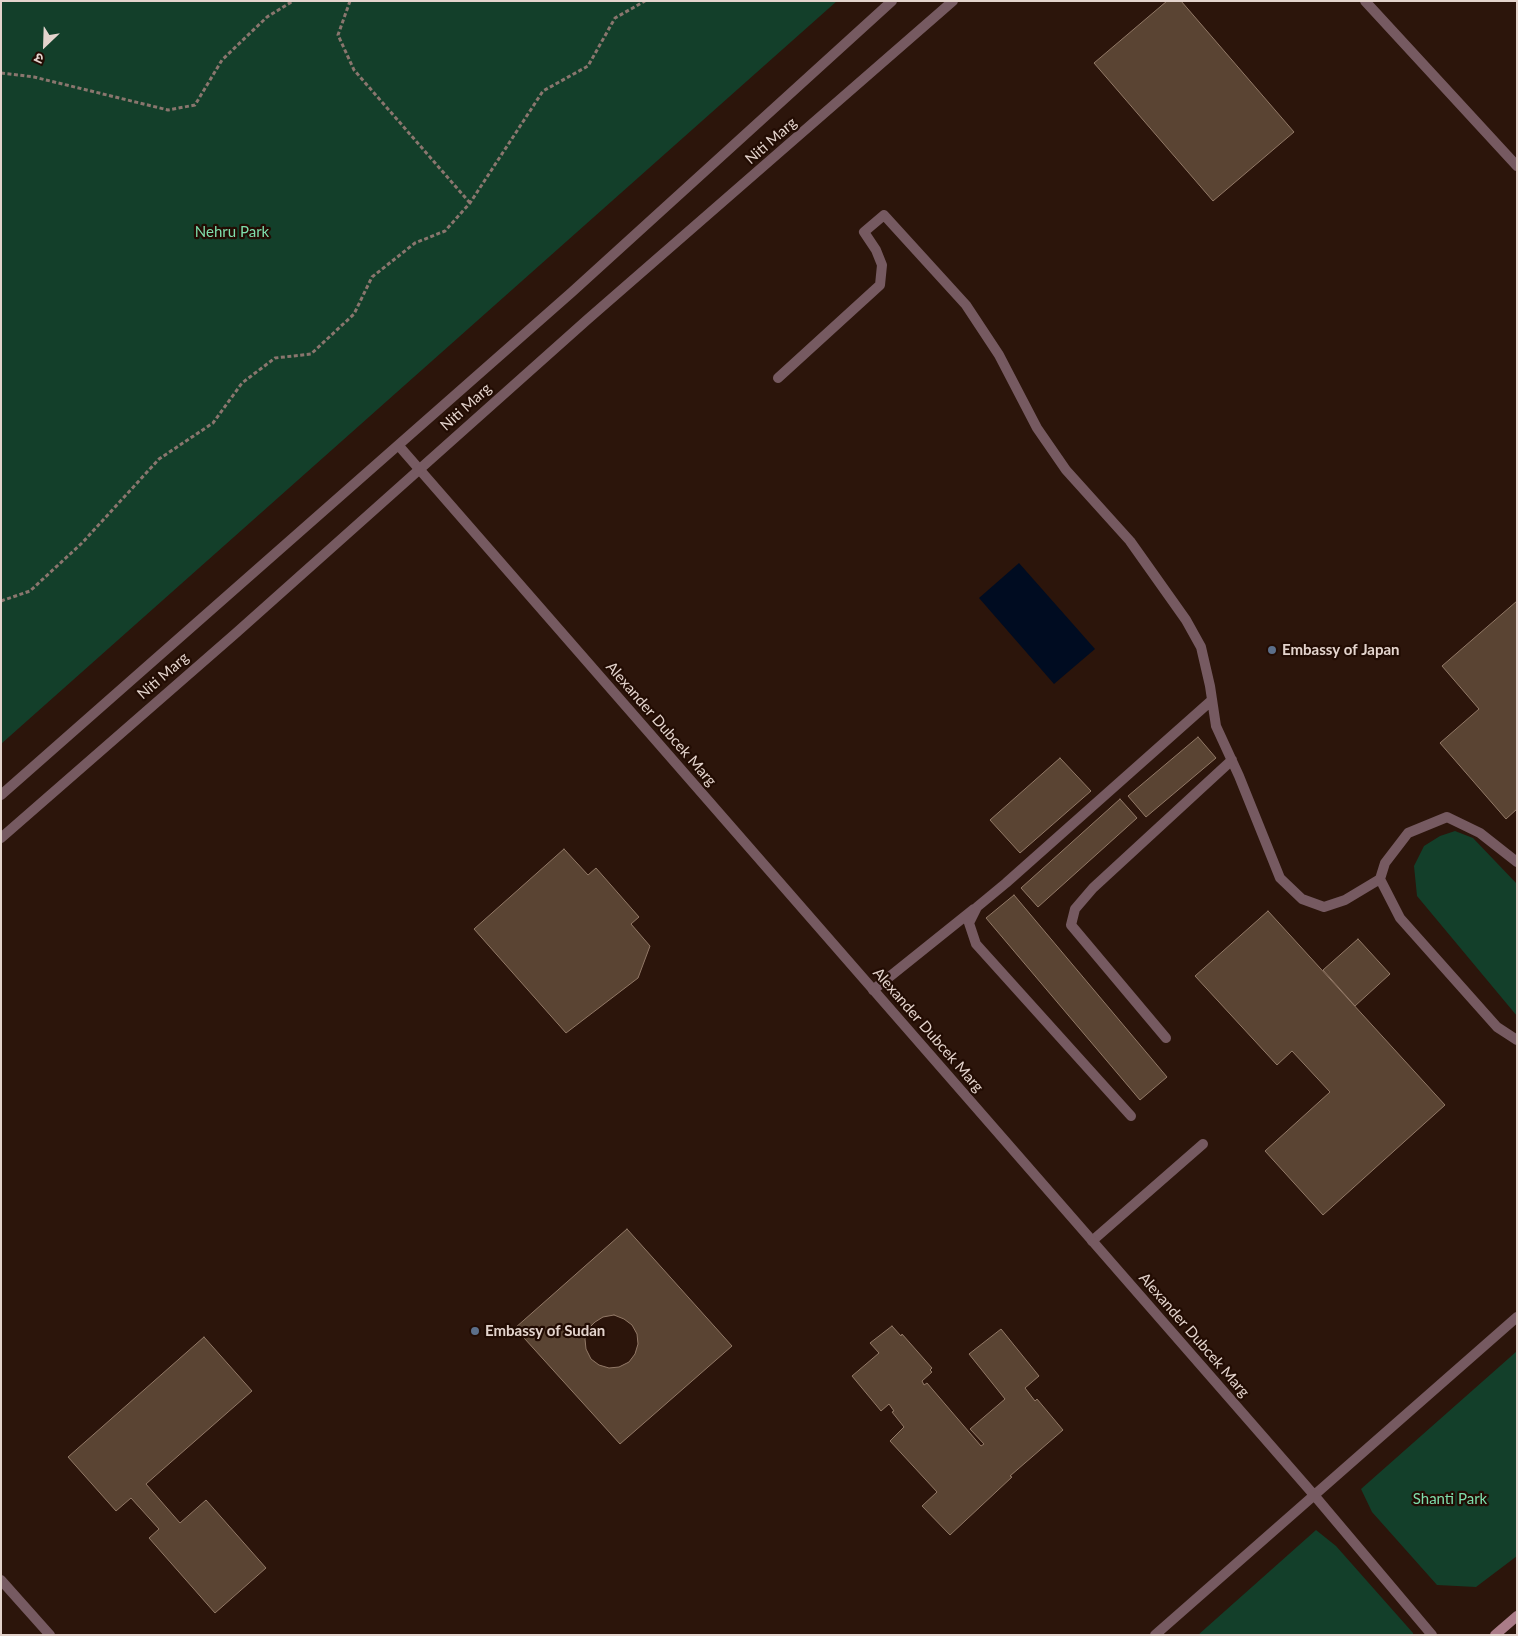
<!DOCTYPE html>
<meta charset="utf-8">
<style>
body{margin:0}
#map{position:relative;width:1518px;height:1636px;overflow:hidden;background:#2c150b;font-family:Lato,"Noto Sans Devanagari",sans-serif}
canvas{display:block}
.frame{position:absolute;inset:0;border:2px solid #e4d4cd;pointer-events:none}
.north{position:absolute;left:20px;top:20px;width:50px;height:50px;-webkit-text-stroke:4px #220c03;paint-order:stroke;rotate:204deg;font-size:14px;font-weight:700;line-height:20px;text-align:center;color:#e4d4cd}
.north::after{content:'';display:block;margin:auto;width:18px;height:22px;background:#e4d4cd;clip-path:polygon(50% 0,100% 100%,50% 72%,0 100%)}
</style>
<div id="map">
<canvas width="1518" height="1636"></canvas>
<div class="frame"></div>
<div class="north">उ</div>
</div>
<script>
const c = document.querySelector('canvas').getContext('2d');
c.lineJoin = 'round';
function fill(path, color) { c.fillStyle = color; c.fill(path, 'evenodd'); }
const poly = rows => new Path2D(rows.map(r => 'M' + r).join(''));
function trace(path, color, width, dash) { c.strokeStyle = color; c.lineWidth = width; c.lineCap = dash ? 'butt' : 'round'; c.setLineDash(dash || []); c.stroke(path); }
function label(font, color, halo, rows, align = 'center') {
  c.font = font + ' Lato,sans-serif'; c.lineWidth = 4.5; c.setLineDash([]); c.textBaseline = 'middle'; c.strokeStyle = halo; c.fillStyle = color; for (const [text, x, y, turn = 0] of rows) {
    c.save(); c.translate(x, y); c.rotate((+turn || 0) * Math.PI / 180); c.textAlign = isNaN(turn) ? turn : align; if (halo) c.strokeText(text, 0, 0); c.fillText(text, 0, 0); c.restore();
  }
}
fill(poly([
 [1,1,837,1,1,744],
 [1455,831,1473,838,1517,884,1517,1016,1417,896,1414,866,1424,846,1440,836],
 [1517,1351,1517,1556,1476,1587,1437,1585,1372,1512,1361,1489],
 [1316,1530,1336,1546,1413,1633,1413,1635,1198,1635]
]), '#133f2a');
fill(poly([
 [1019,563,1095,649,1054,684,979,598]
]), '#000c21');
const building = poly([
 [1167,1,1181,1,1294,132,1213,201,1094,63,1167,1],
 [1517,601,1517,809,1506,819,1440,743,1479,709,1442,666,1517,601],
 [1198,737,1216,758,1146,817,1128,796,1198,737],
 [1060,758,1091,791,1020,853,990,820,1060,758],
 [1120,799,1137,818,1038,907,1021,888,1120,799],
 [564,849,588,875,596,868,639,917,631,924,650,946,638,978,566,1033,474,929,564,849],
 [1014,895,1167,1077,1140,1100,986,918,1014,895],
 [1268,911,1445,1105,1323,1215,1265,1151,1330,1092,1292,1051,1277,1065,1195,976,1268,911],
 [1358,939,1390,974,1355,1006,1323,970,1358,939],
 [627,1229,732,1346,620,1444,515,1328,627,1229],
 [614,1315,624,1319,632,1325,637,1334,638,1344,635,1354,629,1362,619,1367,609,1368,599,1365,591,1359,586,1349,585,1339,588,1329,595,1322,603,1317,614,1315],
 [892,1326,901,1336,902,1334,932,1368,930,1370,932,1372,922,1381,924,1385,927,1383,981,1446,984,1444,970,1429,1005,1399,969,1354,1001,1329,1039,1376,1025,1388,1035,1401,1037,1399,1063,1430,1010,1476,1012,1477,950,1535,922,1506,937,1492,890,1441,904,1427,892,1412,894,1411,889,1404,881,1411,852,1376,879,1353,870,1343,892,1326],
 [204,1337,252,1391,146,1484,180,1523,206,1500,266,1568,215,1613,149,1538,159,1529,131,1498,116,1511,68,1457,204,1337]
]);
fill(building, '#5a4433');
trace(building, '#927967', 1);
trace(poly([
 [350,1,338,35,354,70,470,203],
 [1,73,34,77,168,110,195,105,222,60,267,17,293,1],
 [1,601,30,591,82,543,159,459,213,423,242,383,275,358,311,354,354,314,372,277,415,243,445,231,470,203,543,91,588,66,615,18,645,1]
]), '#8a766e', 3, [4, 2.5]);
trace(poly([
 [778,378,880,285,882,265,876,250,864,232,884,215,966,305,999,355,1037,428,1066,470,1130,541,1186,620,1201,647,1210,686,1216,726,1239,776,1280,878,1302,899,1324,907,1345,900,1380,879],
 [1517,862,1480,833,1447,817,1408,833,1385,863,1380,879,1400,918,1497,1027,1517,1040],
 [873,990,974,909],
 [1166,1038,1071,925,1075,909,1093,888,1232,760],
 [1131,1116,976,944,969,923,977,907,1006,883,1212,700],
 [1092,1241,1203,1144]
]), '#765a61', 10);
trace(poly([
 [1365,1,1517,166],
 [399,446,1314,1495,1432,1635],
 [1,1580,50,1635],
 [1155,1635,1517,1317]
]), '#765a61', 10);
trace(poly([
 [1,795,572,292,892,1],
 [1,838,236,633,588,319,953,1]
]), '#765a61', 10);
trace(poly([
 [1495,1635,1517,1616]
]), '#aa7c88', 10);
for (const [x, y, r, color] of [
 [1272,650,5,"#5c6f8a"],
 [475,1331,5,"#5c6f8a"]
]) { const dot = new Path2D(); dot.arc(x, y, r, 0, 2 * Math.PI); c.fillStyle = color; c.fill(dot); trace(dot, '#220c03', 2); }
label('15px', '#e4d4cd', '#220c03', [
 ["Niti Marg",771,141,-41],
 ["Niti Marg",466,407,-42],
 ["Niti Marg",163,676,-41],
 ["Alexander Dubcek Marg",661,724,49],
 ["Alexander Dubcek Marg",928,1030,49],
 ["Alexander Dubcek Marg",1194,1335,49]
]);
label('15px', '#7edeac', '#220c03', [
 ["Nehru Park",232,232],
 ["Shanti Park",1450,1499]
]);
label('bold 15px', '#e4d4cd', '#220c03', [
 ["Embassy of Japan",1282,650],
 ["Embassy of Sudan",485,1331]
], 'left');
</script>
